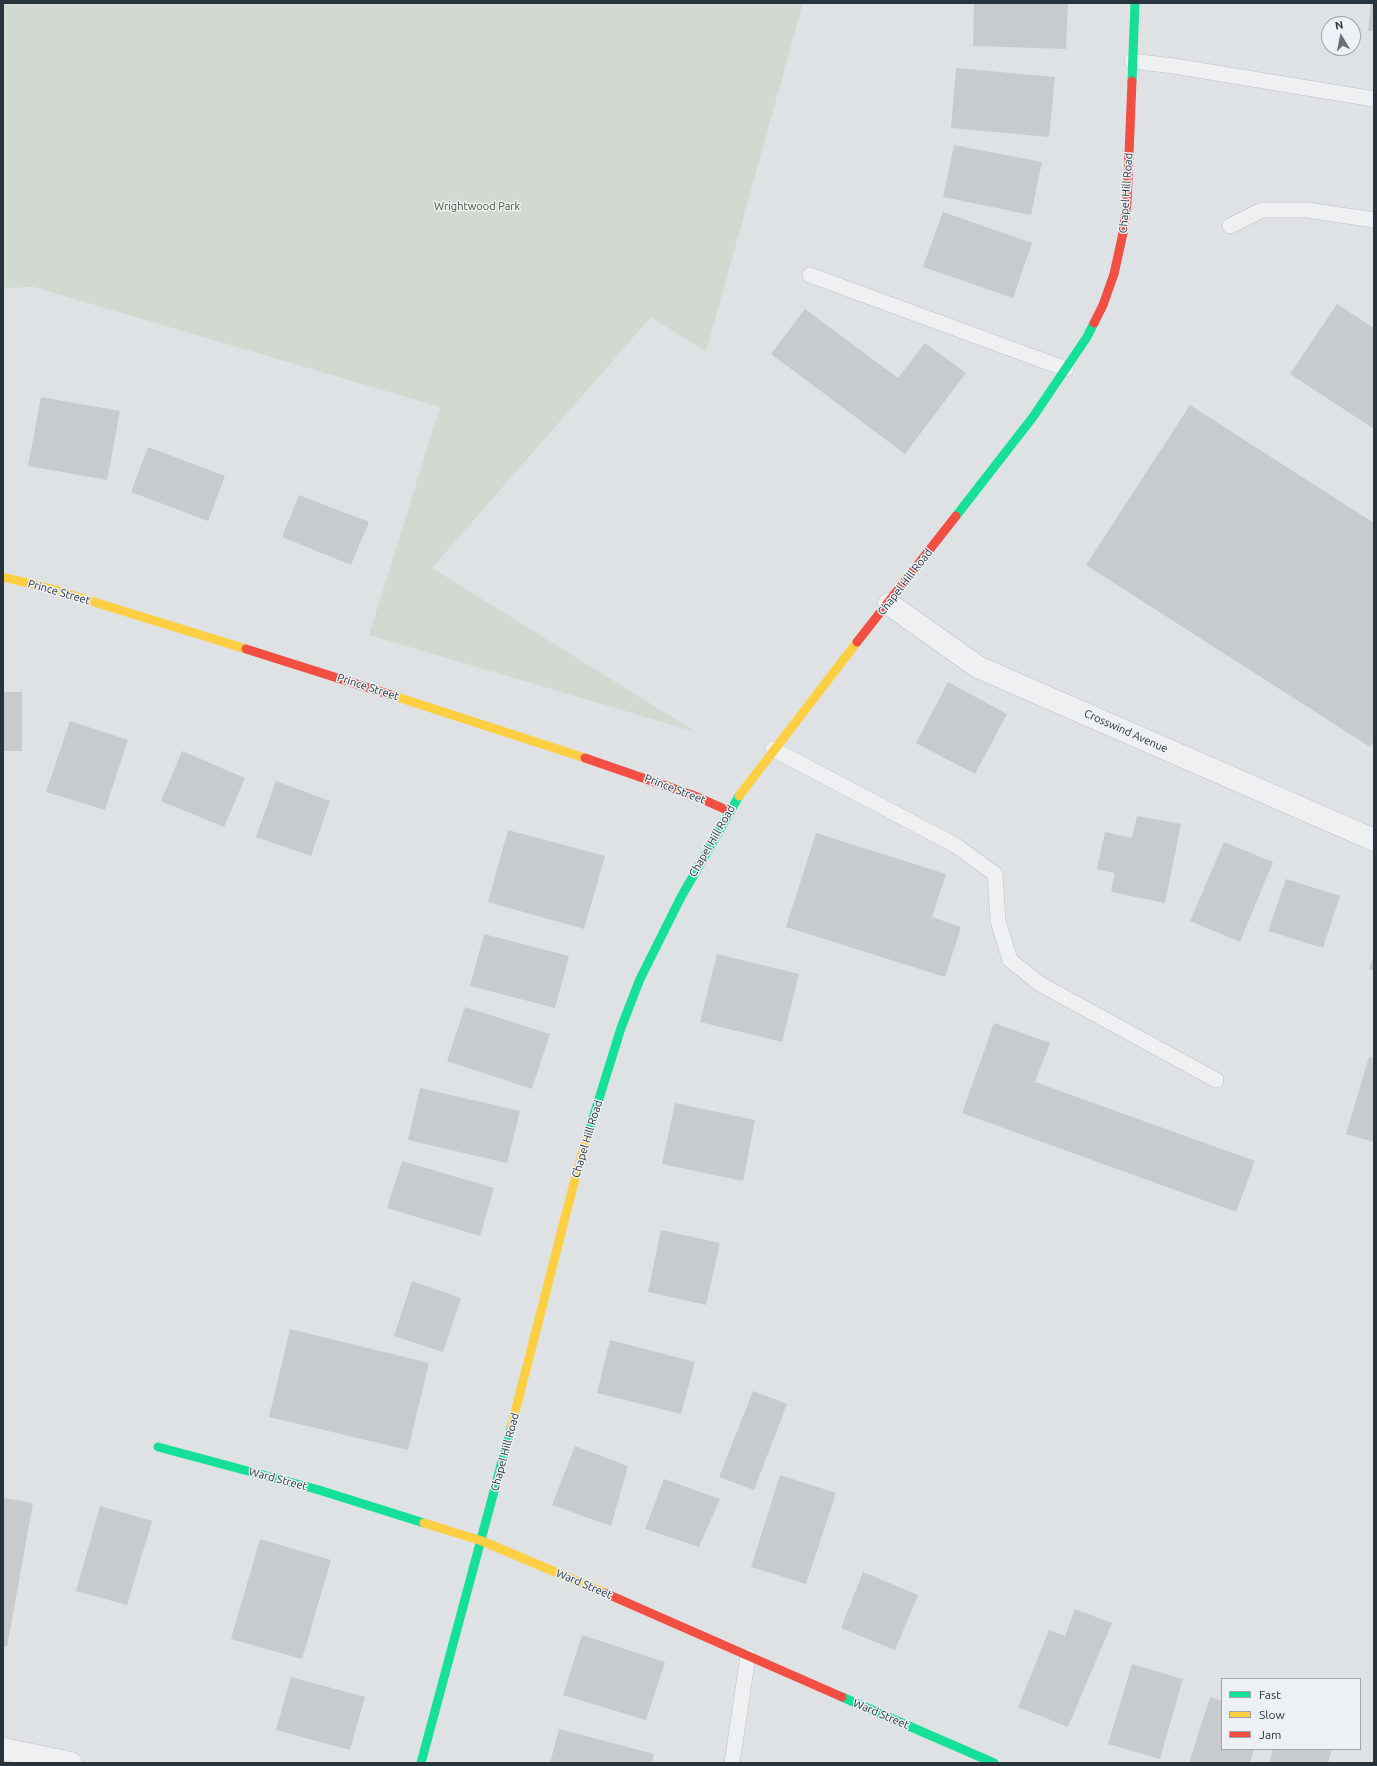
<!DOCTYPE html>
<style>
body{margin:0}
#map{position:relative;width:1377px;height:1766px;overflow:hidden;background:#dfe2e5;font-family:Ubuntu,sans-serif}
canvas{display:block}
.frame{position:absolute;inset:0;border:4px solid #27333d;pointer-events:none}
.legend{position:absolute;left:1221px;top:1678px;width:140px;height:72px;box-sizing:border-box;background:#edf1f5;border:1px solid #9ea5ab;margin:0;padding:5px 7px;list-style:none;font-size:12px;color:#27333d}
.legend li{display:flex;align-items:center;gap:8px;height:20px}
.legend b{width:20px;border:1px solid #9ea5ab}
.north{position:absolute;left:1321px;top:16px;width:40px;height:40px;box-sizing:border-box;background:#edf1f5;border:1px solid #9ea5ab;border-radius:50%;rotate:350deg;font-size:11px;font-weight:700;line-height:16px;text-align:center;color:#27333d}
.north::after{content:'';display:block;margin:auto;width:14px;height:18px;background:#677078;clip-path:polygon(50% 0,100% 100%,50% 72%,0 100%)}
</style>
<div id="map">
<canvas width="1377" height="1766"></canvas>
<div class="frame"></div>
<ul class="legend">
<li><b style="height:5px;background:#16e098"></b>Fast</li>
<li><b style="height:5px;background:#ffcf43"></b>Slow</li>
<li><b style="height:5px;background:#f24e42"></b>Jam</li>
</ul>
<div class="north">N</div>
</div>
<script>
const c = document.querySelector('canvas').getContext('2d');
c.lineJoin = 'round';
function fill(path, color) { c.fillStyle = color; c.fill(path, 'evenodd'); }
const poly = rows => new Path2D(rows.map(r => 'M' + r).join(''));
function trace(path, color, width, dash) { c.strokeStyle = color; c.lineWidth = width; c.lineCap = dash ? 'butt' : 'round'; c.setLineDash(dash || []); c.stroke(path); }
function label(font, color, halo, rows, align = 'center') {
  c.font = font + ' Ubuntu,sans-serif'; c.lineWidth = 3; c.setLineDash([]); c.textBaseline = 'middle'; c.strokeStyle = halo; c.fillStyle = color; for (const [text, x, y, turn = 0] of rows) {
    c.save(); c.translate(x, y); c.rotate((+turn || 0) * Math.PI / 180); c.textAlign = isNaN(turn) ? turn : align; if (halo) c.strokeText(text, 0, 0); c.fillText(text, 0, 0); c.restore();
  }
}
fill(poly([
 [3,3,803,3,706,352,651,317,432,568,696,732,369,635,440,407,34,287,3,288]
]), '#d1d9d0');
fill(poly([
 [974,3,1068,3,1066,49,973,46],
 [1371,3,1374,3,1374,31,1368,31],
 [956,68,1055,77,1049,137,951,128],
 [954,145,1042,162,1031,215,943,197],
 [943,212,1032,243,1013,298,923,267],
 [1337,304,1374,328,1374,429,1290,374],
 [805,309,898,378,925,343,966,373,905,454,771,354],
 [41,397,120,411,107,480,28,466],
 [1190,405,1374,523,1374,741,1370,747,1086,565],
 [148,447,225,476,208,521,131,492],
 [299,495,369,522,351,565,282,537],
 [948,682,1007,714,975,774,916,743],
 [3,692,22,692,22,751,3,751],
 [70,721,128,740,105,810,46,792],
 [182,751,245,778,224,827,161,801],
 [276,781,330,801,311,856,256,837],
 [1137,816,1181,824,1165,903,1111,892,1115,873,1097,869,1105,832,1132,838],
 [508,830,605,856,584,929,488,902],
 [816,833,946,874,932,917,961,927,945,977,786,927],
 [1224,842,1273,862,1240,942,1190,921],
 [1286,879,1340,896,1323,948,1268,931],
 [484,934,569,956,555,1008,470,986],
 [717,954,799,974,782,1042,700,1022],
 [1374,955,1374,971,1369,969],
 [465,1007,550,1034,532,1089,447,1061],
 [994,1023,1050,1043,1035,1082,1255,1161,1236,1212,962,1113],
 [1369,1057,1374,1058,1374,1142,1346,1134],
 [420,1088,520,1111,507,1163,408,1140],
 [675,1103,755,1120,743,1181,662,1164],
 [402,1161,494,1188,480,1236,387,1208],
 [661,1230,720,1243,706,1305,648,1292],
 [412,1281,461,1298,443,1352,394,1336],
 [290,1329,429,1363,408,1450,269,1417],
 [610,1340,695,1362,681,1414,597,1393],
 [753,1391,787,1404,754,1490,719,1477],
 [575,1446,628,1466,611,1526,552,1505],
 [780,1475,836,1493,806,1584,751,1567],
 [664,1479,720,1499,699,1547,645,1529],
 [3,1498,33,1503,7,1647,3,1646],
 [100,1506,152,1521,127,1605,76,1591],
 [260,1539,331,1560,302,1659,231,1639],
 [863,1572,918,1595,895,1650,841,1628],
 [1075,1609,1112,1623,1068,1727,1018,1707,1049,1630,1065,1636],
 [582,1635,665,1662,646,1720,563,1695],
 [1132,1664,1183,1679,1160,1759,1108,1744],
 [291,1677,365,1697,350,1750,276,1730],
 [1210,1697,1222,1701,1222,1749,1254,1749,1250,1763,1189,1763],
 [559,1729,654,1754,652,1763,550,1763],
 [1273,1749,1332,1749,1328,1763,1269,1763]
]), '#c8cbcd');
const lane = poly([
 [1132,61,1174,66,1374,99],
 [1230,226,1262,210,1307,210,1374,220],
 [810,275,1066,369],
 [773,749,955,845,995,874,998,921,1010,960,1040,984,1216,1080],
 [732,1763,748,1656]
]);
const street = poly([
 [889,604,978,667,1374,840],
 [3,1749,71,1763]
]);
trace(lane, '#bec0c3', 16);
trace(street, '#bec0c3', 23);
trace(lane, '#eff0f1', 15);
trace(street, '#eff0f1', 22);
trace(poly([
 [1132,81,1135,3],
 [956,516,1033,417,1087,337,1094,323],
 [589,1131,621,1028,640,979,681,897,739,796],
 [158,1447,319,1490,424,1523],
 [842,1697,994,1763],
 [421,1763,511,1428]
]), '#16e098', 9);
trace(poly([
 [3,577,52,589,246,649],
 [391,695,585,758],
 [739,796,857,642],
 [511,1428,576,1175,589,1131],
 [424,1523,482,1541,605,1593]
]), '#ffcf43', 9);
trace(poly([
 [1094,323,1103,305,1114,274,1123,233,1127,203,1132,81],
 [857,642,956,516],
 [246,649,391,695],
 [585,758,695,796,729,811],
 [605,1593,842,1697]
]), '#f24e42', 9);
label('11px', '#27333d', '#edf1f5', [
 ["Chapel Hill Road",1126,193,-86],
 ["Chapel Hill Road",905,582,-52],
 ["Prince Street",59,592,16],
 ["Prince Street",368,687,18],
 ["Crosswind Avenue",1126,731,24],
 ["Prince Street",675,789,21],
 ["Chapel Hill Road",712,841,-60],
 ["Chapel Hill Road",587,1139,-73],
 ["Chapel Hill Road",505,1452,-75],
 ["Ward Street",278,1479,15],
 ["Ward Street",584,1584,23],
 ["Ward Street",881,1714,23]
]);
label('11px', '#415934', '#edf1f5', [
 ["Wrightwood Park",477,206]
]);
</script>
